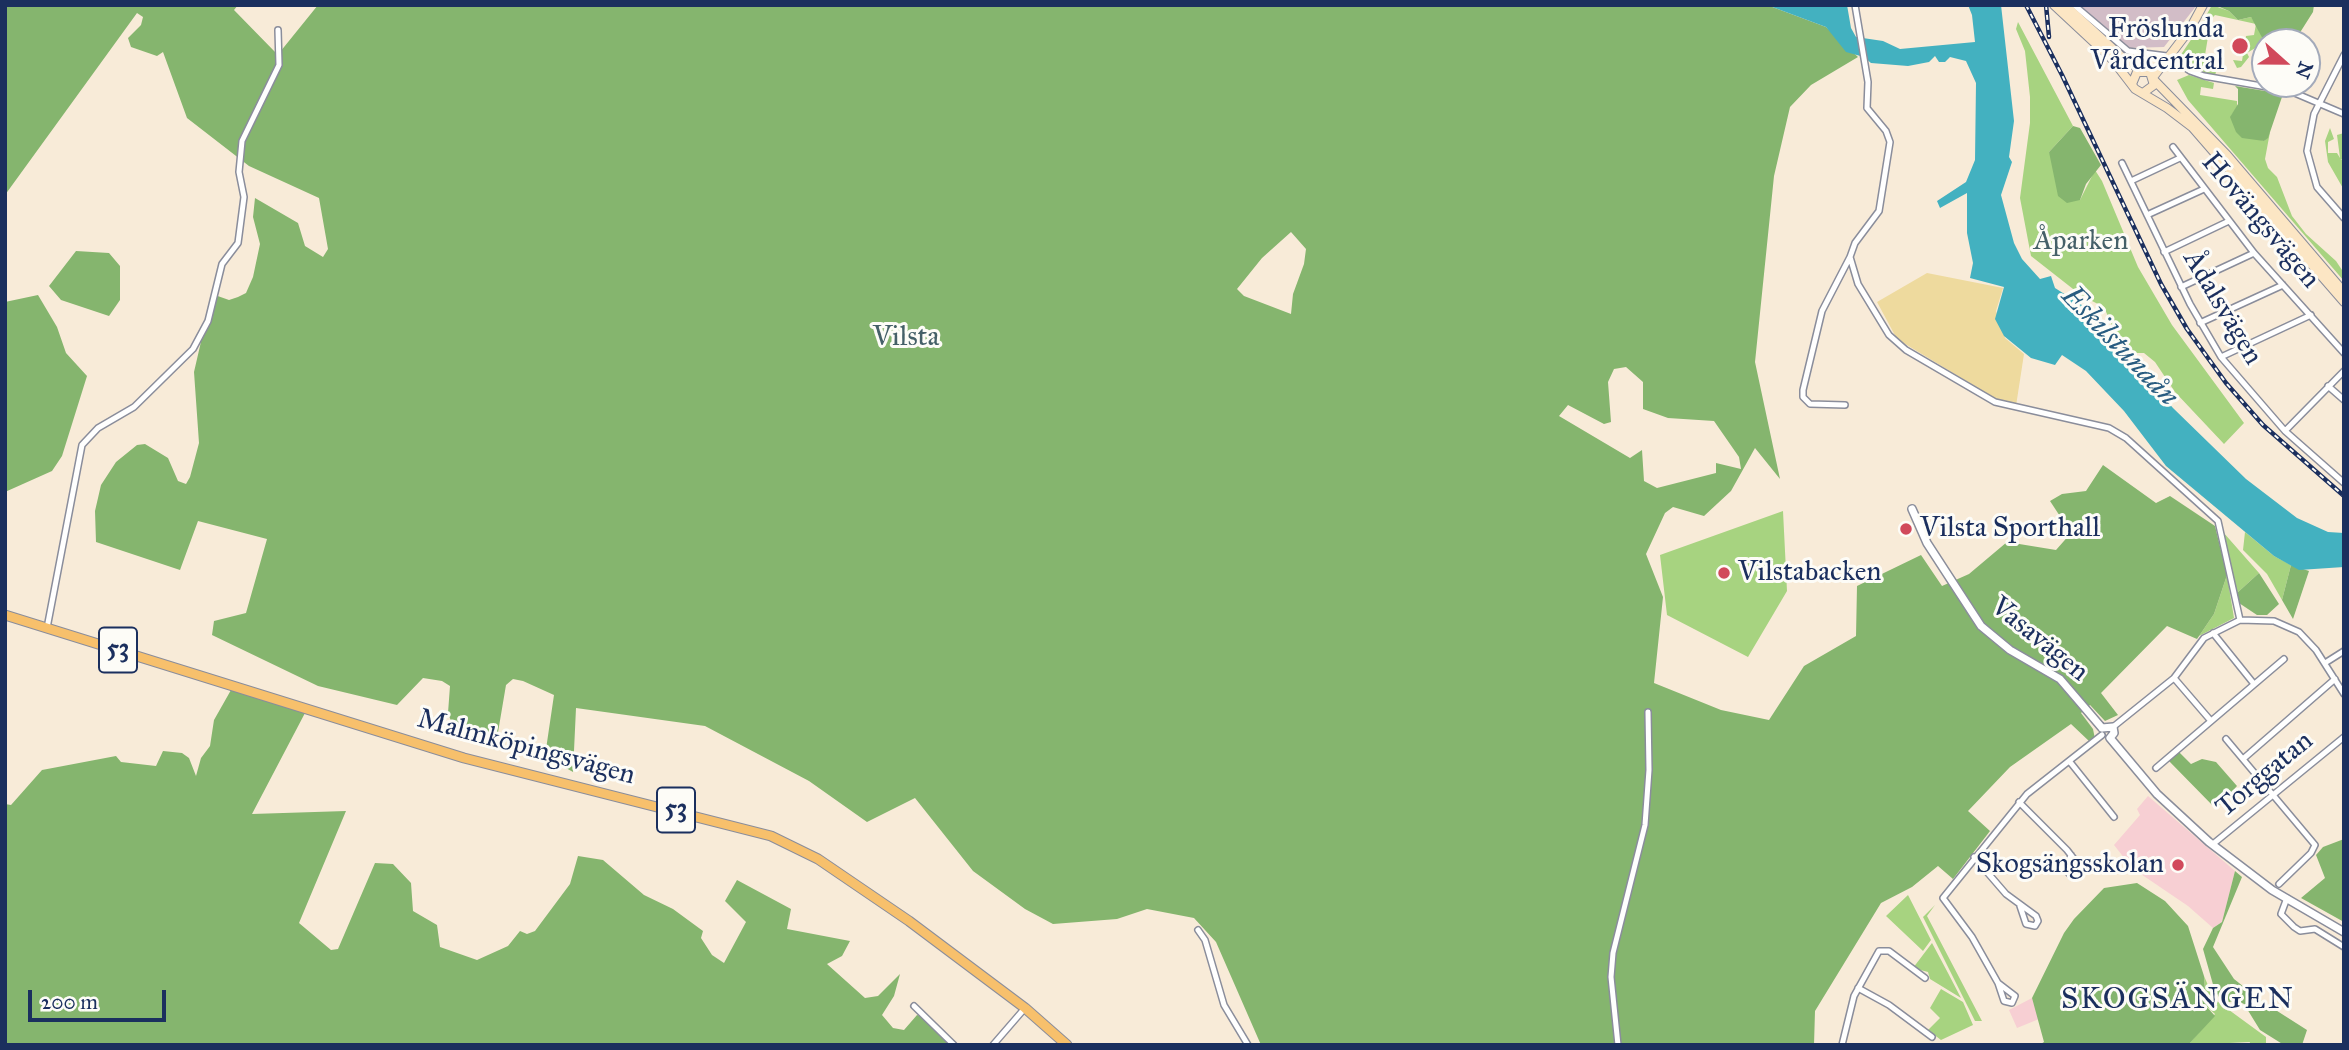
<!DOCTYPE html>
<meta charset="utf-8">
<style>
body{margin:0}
#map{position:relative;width:2349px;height:1050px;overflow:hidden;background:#f8ebd8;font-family:"IM FELL Great Primer",serif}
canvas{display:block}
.frame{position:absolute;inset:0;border:7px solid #1b2f5e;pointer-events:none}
.north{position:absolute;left:2251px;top:28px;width:70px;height:70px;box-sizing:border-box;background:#fdfcf7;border:2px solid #a3aaba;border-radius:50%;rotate:111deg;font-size:19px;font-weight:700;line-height:28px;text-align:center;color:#1b2f5e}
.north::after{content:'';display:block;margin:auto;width:24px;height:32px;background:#d1495b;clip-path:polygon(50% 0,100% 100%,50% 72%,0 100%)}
.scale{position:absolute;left:28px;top:990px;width:138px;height:32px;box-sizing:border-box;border:4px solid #1b2f5e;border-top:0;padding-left:9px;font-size:21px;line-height:24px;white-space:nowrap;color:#1b2f5e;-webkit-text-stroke:5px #fdfcf7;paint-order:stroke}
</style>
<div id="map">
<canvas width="2349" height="1050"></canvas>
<div class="frame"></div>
<div class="north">N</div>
<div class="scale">200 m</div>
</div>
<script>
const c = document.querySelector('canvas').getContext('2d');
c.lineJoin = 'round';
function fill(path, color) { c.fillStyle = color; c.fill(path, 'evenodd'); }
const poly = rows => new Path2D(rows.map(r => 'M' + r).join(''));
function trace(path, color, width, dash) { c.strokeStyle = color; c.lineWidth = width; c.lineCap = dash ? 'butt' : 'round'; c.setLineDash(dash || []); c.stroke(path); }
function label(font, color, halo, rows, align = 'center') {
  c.font = font + ' "IM FELL Great Primer",serif'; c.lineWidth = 6; c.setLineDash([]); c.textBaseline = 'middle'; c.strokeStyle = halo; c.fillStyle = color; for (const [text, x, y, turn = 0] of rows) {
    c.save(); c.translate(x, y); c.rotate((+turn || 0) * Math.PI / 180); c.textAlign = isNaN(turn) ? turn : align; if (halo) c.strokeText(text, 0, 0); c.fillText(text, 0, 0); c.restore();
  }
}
fill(poly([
 [2148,796,2235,871,2222,922,2213,928,2188,906,2132,868,2114,845,2140,815,2137,809],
 [2032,998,2039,1019,2017,1028,2009,1010]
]), '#f7cfd3');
fill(poly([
 [2079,5,2197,5,2164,47,2127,48]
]), '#d2bdc7');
fill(poly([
 [2212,5,2229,11,2238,20,2251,17,2256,24,2265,42,2247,53,2249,57,2241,67,2237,68,2233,60,2242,61,2246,36,2254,35,2256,24,2215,15,2212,18,2207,14],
 [2205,19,2220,27,2220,32,2209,31,2205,55,2219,58,2215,76,2193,68,2178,59],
 [2018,22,2073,126,2049,152,2080,200,2095,170,2102,181,2138,267,2172,325,2244,423,2224,444,2175,392,2155,362,2144,353,2135,353,2113,328,2104,307,2082,296,2031,256,2020,198,2030,123,2030,97,2025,51,2016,29],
 [2189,75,2214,83,2213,89,2201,87,2200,95,2237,101,2237,107,2231,116,2256,138,2264,141,2270,132,2265,159,2268,168,2277,177,2292,216,2306,234,2336,261,2344,273,2344,281,2188,100,2177,80],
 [2330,128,2334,139,2328,142,2328,153,2337,153,2340,158,2337,135,2344,133,2344,160,2340,159,2344,161,2344,190,2328,162,2325,141],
 [1783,511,1787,591,1748,657,1667,615,1660,555],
 [2223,532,2259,573,2237,593,2232,574],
 [2245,532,2274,556,2291,565,2282,600,2267,574,2243,550],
 [2227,575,2234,618,2199,636,2214,614],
 [1908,895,1931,940,1923,951,1886,916],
 [1935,905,1927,916,1982,1021,1975,1021,1923,917],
 [1932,943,1948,973,1961,998,1930,979,1928,972,1913,968],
 [2204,976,2214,999,2266,1037,2266,1045,2249,1045,2250,1042,2188,1045,2215,1014,2206,1006],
 [1941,989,1963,1002,1973,1025,1941,1040,1928,1030,1940,1018,1930,1008]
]), '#a7d380');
fill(poly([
 [5,5,238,5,234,10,276,53,280,52,318,5,1767,5,1826,27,1858,57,1811,85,1790,107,1774,176,1755,362,1780,479,1755,448,1731,491,1704,516,1673,507,1665,513,1646,554,1663,597,1654,683,1721,710,1769,720,1804,666,1856,636,1857,586,1921,555,1942,586,1969,574,2007,542,2056,550,2071,533,2050,501,2062,494,2086,491,2103,465,2156,503,2170,496,2215,526,2227,575,2214,614,2197,639,2167,626,2101,693,2118,715,2105,721,2090,705,2081,713,2093,729,2095,739,2090,742,2071,724,2010,767,1968,811,1990,831,1953,879,1938,866,1912,887,1881,903,1815,1011,1814,1045,1261,1045,1216,942,1194,918,1147,909,1117,919,1053,924,1025,909,973,871,915,798,867,822,809,781,705,726,576,708,573,772,545,756,554,695,523,681,513,679,506,685,495,750,454,729,448,713,450,686,442,681,423,678,397,705,318,686,212,635,214,621,246,613,267,539,198,521,180,570,96,542,95,511,101,485,116,462,137,445,145,444,168,458,178,481,186,484,190,477,199,443,194,372,212,294,229,300,238,297,246,293,253,277,260,244,253,217,255,198,298,223,305,246,323,257,328,249,319,198,249,166,187,118,163,52,157,56,131,47,128,38,141,25,143,17,137,13,5,195],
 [1291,232,1306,249,1304,264,1293,294,1291,314,1244,296,1237,289,1262,258],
 [1626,367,1643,382,1643,409,1668,418,1714,421,1739,457,1741,469,1716,463,1716,473,1657,488,1644,481,1642,450,1630,458,1559,416,1568,405,1604,424,1611,422,1608,382,1614,369],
 [2215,5,2314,5,2313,12,2294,42,2265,43,2251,17,2238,20,2229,11],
 [2235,86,2283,94,2268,138,2264,141,2242,138,2236,132,2230,117,2238,104,2238,89],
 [2073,126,2080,128,2101,165,2086,184,2080,200,2067,203,2058,196,2049,152],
 [76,251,109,253,120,266,120,300,109,316,61,300,49,286],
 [38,295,57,327,66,353,87,376,62,456,52,471,5,492,5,302],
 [2291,565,2309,571,2293,619,2282,600],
 [2259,573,2279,604,2267,615,2257,615,2239,603,2237,593],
 [231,690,305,713,252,814,346,811,299,923,331,950,338,949,375,863,393,864,411,883,413,911,437,925,440,947,477,960,508,946,520,931,527,934,535,931,570,884,578,856,603,860,644,895,673,909,703,931,701,938,712,955,724,963,746,922,725,901,737,880,791,909,787,929,850,941,842,956,827,964,865,998,878,996,900,974,894,996,882,1015,893,1028,904,1030,917,1015,922,1016,950,1045,5,1045,5,804,11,805,42,770,116,756,121,762,156,766,163,751,182,753,189,758,196,776,201,758,210,746,214,720],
 [2178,751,2191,764,2202,759,2216,762,2237,786,2216,809,2168,760],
 [2344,839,2344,922,2301,898,2325,878,2316,855,2323,847],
 [2235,871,2242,877,2213,947,2234,979,2263,1002,2307,1030,2302,1045,2284,1045,2260,1030,2244,1004,2236,1000,2226,1003,2221,1001,2214,988,2203,949,2213,928,2222,922],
 [2137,883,2165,901,2188,926,2204,976,2206,1006,2215,1016,2188,1045,2039,1045,2044,1042,2032,998,2064,933,2074,919,2104,888]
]), '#85b56e');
fill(poly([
 [1927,273,2003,288,1996,311,2005,338,2024,354,2016,406,1996,399,1897,339,1877,302]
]), '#eeda9e');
fill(poly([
 [1767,5,1847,5,1851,28,1856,37,1883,41,1900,49,1975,42,1972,15,1968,5,2001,5,2014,121,2009,157,2012,162,2001,195,2014,243,2022,259,2040,279,2051,276,2055,288,2096,314,2116,341,2116,345,2173,408,2246,479,2297,518,2328,532,2344,533,2344,567,2299,570,2274,556,2166,466,2124,411,2086,371,2062,355,2055,365,2031,358,2004,336,1995,319,2004,287,1970,278,1973,263,1967,233,1967,193,1940,208,1937,201,1966,182,1975,160,1976,83,1966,61,1950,57,1945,62,1939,62,1935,56,1929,62,1908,66,1871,63,1864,57,1846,52,1826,27]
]), '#43b1c0');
const minor = poly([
 [1855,5,1868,82,1867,108,1886,131,1890,142,1879,211,1855,243,1850,257,1858,284,1889,335,1906,350,1995,402,2109,428,2126,438,2218,521,2240,620],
 [2074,5,2128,51,2167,56,2190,71,2204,76,2290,91,2344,114],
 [2344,55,2314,114,2307,151,2317,187,2344,218],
 [2173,147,2254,253,2344,353],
 [2122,163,2190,304,2221,357,2285,431,2344,483],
 [2131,181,2180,158],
 [2147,215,2204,189],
 [2164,252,2229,221],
 [2181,287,2254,253],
 [2200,323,2283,285],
 [2221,357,2311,315],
 [2328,386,2344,400],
 [1845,405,1810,404,1803,397,1803,390,1822,311,1850,257],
 [2285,431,2344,371],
 [47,628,82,445,98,428,134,407,193,349,208,321,222,264,238,243,244,197,239,172,242,141,279,65,278,30],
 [2213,633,2254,684],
 [2325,663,2344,651],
 [2174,678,2211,721],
 [2113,727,2174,678,2204,638,2240,620,2274,621,2299,632,2316,650,2344,694],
 [2226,739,2315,845,2311,853,2279,884],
 [2243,759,2335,679],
 [2070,762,2114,817],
 [2156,768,2284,659],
 [2019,802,2067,850,2081,868,2079,875,2072,877,2066,870,2071,855],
 [2213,844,2344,737],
 [1974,857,2006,894,2036,916,2038,921,2035,926,2026,924,2020,906],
 [2287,898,2281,914,2294,927,2300,931,2315,929,2344,947],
 [1198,930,1205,940,1224,1005,1248,1045],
 [1998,983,2004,1001,2012,1003,2015,996,1998,983,1972,937,1943,898,2027,794,2102,735],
 [1858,988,1889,1005,1932,1037],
 [914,1006,954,1045],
 [993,1045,1025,1008],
 [1618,1045,1611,977,1613,953,1645,825,1649,770,1648,712],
 [1842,1045,1854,996,1879,951,1889,951,1925,978]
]);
const tertiary = poly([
 [1912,509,1927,543,1981,626,2010,650,2060,679,2102,728],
 [2102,728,2113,727,2114,733,2110,738],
 [2110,738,2157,794,2209,842,2272,890,2344,932]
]);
const secondary = poly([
 [2054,5,2112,59,2135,89,2167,108,2192,127,2344,302],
 [2065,5,2123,58,2141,70],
 [2154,76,2190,29,2203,5],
 [2155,81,2227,155,2344,292],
 [2132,84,2137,72,2150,72,2154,85,2143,93]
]);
const primary = poly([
 [5,615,464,758,771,836,818,859,909,921,1025,1008,1067,1045]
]);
trace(minor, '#8a8d9b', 8);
trace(tertiary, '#8a8d9b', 10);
trace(secondary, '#8a8d9b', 10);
trace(primary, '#8a8d9b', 11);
trace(minor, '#fff', 5);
trace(tertiary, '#fff', 7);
trace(secondary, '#fce6c4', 8);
trace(primary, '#f7c06c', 9);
const rail = poly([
 [2026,5,2062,75,2161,284,2187,329,2226,383,2263,425,2344,496],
 [2046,5,2049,37]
]);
trace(rail, '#1b2f5e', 4.5);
trace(rail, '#fdfcf7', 2, [5]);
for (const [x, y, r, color] of [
 [2240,46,9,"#d1495b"],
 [1906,529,7,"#d1495b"],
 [1724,573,7,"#d1495b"],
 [2178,865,7,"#d1495b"]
]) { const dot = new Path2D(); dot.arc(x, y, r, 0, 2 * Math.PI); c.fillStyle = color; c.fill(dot); trace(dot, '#fdfcf7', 2.5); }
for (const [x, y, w] of [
 [118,650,38],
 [676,810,38]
]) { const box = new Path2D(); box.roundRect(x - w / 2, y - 22.5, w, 45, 5); c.fillStyle = '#fdfcf7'; c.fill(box); trace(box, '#1b2f5e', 2); }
label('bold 26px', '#1b2f5e', null, [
 ["53",118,650],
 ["53",676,810]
]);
label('28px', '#1b2f5e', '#fdfcf7', [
 ["Fröslunda",2224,30],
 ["Vårdcentral",2224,62],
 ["Vilsta Sporthall",1920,529,"left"],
 ["Vilstabacken",1738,573,"left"],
 ["Skogsängsskolan",2164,865]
], 'right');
label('28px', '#1b2f5e', '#fdfcf7', [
 ["Hovängsvägen",2260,221,50],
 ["Ådalsvägen",2222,308,59],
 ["Vasavägen",2039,640,39],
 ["Malmköpingsvägen",526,748,15],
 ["Torggatan",2265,775,-40]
]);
label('28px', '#456068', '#fdfcf7', [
 ["Åparken",2081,242],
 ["Vilsta",906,338]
]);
label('italic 30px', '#295c80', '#fdfcf7', [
 ["Eskilstunaån",2119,347,46]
]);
c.letterSpacing = '2px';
label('30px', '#1b2f5e', '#fdfcf7', [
 ["SKOGSÄNGEN",2178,1001]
]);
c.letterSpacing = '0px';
</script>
